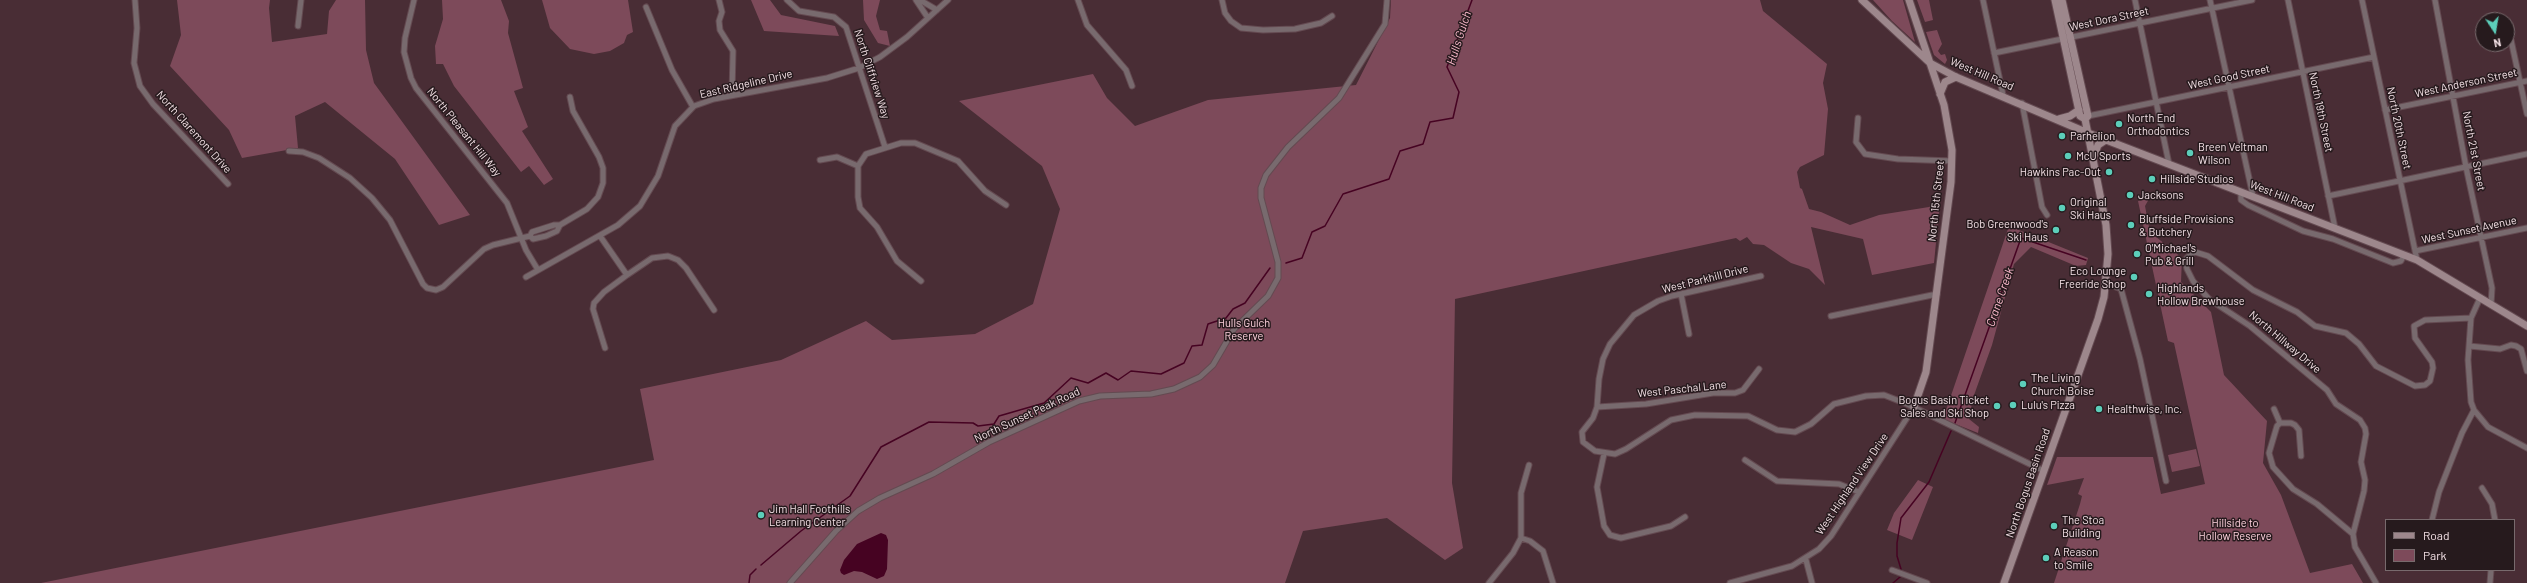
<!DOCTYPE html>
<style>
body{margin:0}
#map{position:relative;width:2527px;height:583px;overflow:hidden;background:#492d35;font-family:Barlow,sans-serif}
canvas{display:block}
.legend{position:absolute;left:2385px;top:519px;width:130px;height:52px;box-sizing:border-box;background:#261a1d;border:1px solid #786a6d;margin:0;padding:5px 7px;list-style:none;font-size:12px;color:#f4e1e6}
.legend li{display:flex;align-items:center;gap:8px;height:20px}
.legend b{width:20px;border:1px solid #786a6d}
.north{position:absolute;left:2475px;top:12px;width:40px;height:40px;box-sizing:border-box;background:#261a1d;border:1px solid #786a6d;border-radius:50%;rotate:168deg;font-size:11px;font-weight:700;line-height:16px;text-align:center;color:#f4e1e6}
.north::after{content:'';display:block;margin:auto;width:14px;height:18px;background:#5cceba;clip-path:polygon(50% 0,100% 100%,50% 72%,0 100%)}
</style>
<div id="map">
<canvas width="2527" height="583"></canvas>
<ul class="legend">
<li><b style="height:5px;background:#9d878c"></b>Road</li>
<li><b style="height:11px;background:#7d4a5a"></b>Park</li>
</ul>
<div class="north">N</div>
</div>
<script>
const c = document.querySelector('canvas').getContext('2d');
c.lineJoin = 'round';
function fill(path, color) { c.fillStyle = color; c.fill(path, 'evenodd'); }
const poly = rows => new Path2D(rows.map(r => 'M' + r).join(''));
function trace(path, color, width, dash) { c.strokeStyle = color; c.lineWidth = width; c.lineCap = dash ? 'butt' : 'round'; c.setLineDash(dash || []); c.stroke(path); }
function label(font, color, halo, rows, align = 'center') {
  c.font = font + ' Barlow,sans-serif'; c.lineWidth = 3; c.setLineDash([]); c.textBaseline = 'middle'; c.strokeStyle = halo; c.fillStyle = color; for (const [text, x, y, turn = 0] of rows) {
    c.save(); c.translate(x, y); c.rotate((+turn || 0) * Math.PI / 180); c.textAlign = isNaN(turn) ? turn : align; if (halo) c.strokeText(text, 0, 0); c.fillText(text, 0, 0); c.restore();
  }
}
fill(poly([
 [177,0,270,0,269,8,272,42,327,34,329,11,336,0,365,0,366,50,374,83,470,215,439,225,395,159,325,102,295,116,298,148,242,158,229,130,170,66,181,35],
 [442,0,501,0,509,21,508,33,523,88,514,91,528,127,522,131,553,179,544,185,529,166,521,172,454,86,443,64,436,64,435,46,443,19],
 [542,0,628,0,633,32,627,35,624,43,610,51,594,54,570,49,550,28],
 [751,0,770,0,781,15,835,26,839,36,764,31],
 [863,0,880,0,876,16,880,30,887,31,890,46,878,43,864,20],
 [1391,0,1760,0,1763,11,1827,64,1823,83,1828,109,1824,155,1800,167,1797,172,1800,188,1802,189,1809,209,1821,212,1850,225,1879,215,1929,207,1940,201,1934,263,1872,275,1863,239,1811,227,1825,285,1809,269,1791,263,1764,245,1753,244,1747,237,1740,241,1736,238,1455,299,1452,483,1463,548,1445,560,1387,518,1303,531,1285,583,41,583,654,460,640,389,781,360,866,321,892,340,975,334,1033,304,1060,209,1042,166,959,101,1093,74,1107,98,1135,126,1208,100,1356,85,1390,18],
 [1873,0,1903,0,1915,42,1892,21],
 [1917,0,1929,0,1933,20,1925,22],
 [1937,30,1942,44,1938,51,1941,55,1945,54,1947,60,1945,64,1934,55,1926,32],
 [2149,199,2145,206,2150,232,2182,258,2181,282,2211,312,2224,375,2267,421,2263,463,2281,495,2310,573,2352,564,2363,583,2054,583,2080,504,2082,496,2078,494,2084,478,2047,485,2057,457,2153,457,2161,494,2205,484,2174,343,2168,341,2138,201],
 [2009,226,2088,258,2086,265,2076,266,2031,247,2014,264,1992,345,1973,398,1969,419,1979,427,1978,433,1943,419],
 [2196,449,2200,466,2172,472,2168,455],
 [1918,480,1933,487,1912,540,1887,530,1894,513]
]), '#7d4a5a');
fill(poly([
 [881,533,886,535,888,540,887,569,884,576,877,579,862,572,854,571,844,575,841,573,840,570,844,560,857,544]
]), '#460322');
trace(poly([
 [1286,263,1302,258,1312,232,1325,226,1343,194,1389,179,1400,151,1423,144,1430,122,1453,118,1459,92,1447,67,1472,0],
 [1955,423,2021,238,2086,260],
 [761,565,801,531,850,496,881,447,929,422,973,423,978,426,994,424,999,416,1044,403,1071,378,1088,383,1106,373,1118,380,1131,371,1161,374,1184,363,1192,346,1202,345,1208,324,1226,318,1233,309,1245,303,1270,268],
 [1901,569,1897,556,1897,543,1901,518,1929,482,1951,431],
 [749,583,750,575,756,569],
 [1893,583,1900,577]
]), '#460322', 1.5);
const street = poly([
 [135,0,137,28,134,63,140,86,153,104,228,184],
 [414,0,405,38,404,52,411,78,416,88,507,203,526,250,538,270],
 [719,0,722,12,719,21,720,30,733,51,732,95],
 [787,0,799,11,834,17,846,27,885,147],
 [916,0,928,18],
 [920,0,937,10],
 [1078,0,1087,25,1126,70,1132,86],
 [1222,0,1225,13,1231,21,1241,28,1263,30,1295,29,1321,23,1332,16],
 [1983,0,2003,95],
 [2135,0,2169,164],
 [2210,0,2253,196],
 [2288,0,2335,228],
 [2362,0,2417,260],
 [2435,0,2466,167,2492,288,2491,305],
 [646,7,672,70,693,107],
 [298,26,301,0],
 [2511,40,2527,114],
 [1994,53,2252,0],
 [2022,103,2042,207,2047,215],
 [2385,110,2527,81],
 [2088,116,2374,57],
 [1858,118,1856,142,1865,154,1898,159,1952,161],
 [289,151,303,152,319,158,350,178,372,198,390,220,423,284,427,288,436,290,443,287,484,249,493,245,530,236,532,232,554,225,560,225,557,231,546,236,533,239,530,236],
 [820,160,837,157,858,166],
 [2241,192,2241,200,2248,205,2303,231,2333,239,2393,263,2401,261,2404,255],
 [2328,196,2527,154],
 [560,225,587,209,598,197,603,183,603,168,599,157,573,111,570,97],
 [600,236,627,275,652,258,668,256,678,260,686,268,714,310],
 [2415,251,2527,228],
 [1761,276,1672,296,1658,301,1634,315,1610,344,1603,359,1599,379,1597,407,1593,418,1582,432,1583,442,1595,451,1615,454,1626,449,1671,420,1695,415,1748,416,1777,430,1795,432,1811,424,1834,404,1866,396,1884,395,1907,404,2044,471],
 [526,277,618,225,640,206,658,176,675,126,694,106,714,99,827,78,859,68,880,57,907,37,948,0],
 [921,281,897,261,877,227,860,208,858,197,858,166,866,154,901,143,915,143,958,161,985,191,1006,205],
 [2106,283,2121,289,2140,359,2166,481],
 [1681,294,1689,334],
 [2480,298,2471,318,2468,360,2471,402,2474,410,2488,427,2527,448],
 [1831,316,1937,294],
 [2469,346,2500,349,2511,345,2516,346,2521,349,2527,371],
 [605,348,593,309,594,303,604,292,627,275],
 [1597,407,1646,404,1713,393,1735,393,1743,390,1759,369],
 [2274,409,2280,423],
 [1604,454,1597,487,1604,526,1610,535,1621,538,1671,526,1685,517],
 [2301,456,2299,430,2295,425,2291,423,2280,423,2277,426,2269,453,2273,467,2293,489,2317,504,2353,534],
 [1745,460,1777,481,1839,484,1859,492],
 [2482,488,2492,504,2495,520],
 [2432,520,2439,492,2462,433,2474,410],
 [1521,538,1530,541,1543,551,1553,583],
 [1806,560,1812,583],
 [1892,570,1927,583],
 [790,583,836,531,858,511,880,498,933,474,989,442,1079,401,1100,396,1151,394,1174,389,1200,377,1213,365,1234,329,1268,296,1278,278,1278,262,1261,198,1261,188,1266,175,1288,147,1339,98,1385,24,1387,0],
 [1489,583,1513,553,1521,538,1521,493,1529,465],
 [1730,583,1792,566,1819,549,1831,536,1914,407],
 [2376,583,2355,547,2353,534,2364,491,2365,480,2361,462,2366,434,2365,428,2360,420,2336,404,2327,390,2250,326,2209,299,2193,281,2187,269,2185,260,2191,254,2195,252,2208,256,2253,290,2297,312,2315,326,2346,333,2359,344,2376,366,2415,386,2425,385,2430,381,2433,368,2432,362,2415,338,2414,326,2425,320,2471,318],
 [2490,583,2491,570]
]);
const secondary = poly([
 [1862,0,1930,63,1956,77,2088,133,2417,260,2527,326],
 [1909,0,1944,105,1952,150,1951,182,1926,372,1914,407],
 [2055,0,2080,116,2085,119],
 [2062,0,2088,116,2085,119],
 [1940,94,1945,82,1956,77],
 [2059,119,2070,116,2079,110],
 [2094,156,2098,145,2107,139],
 [2004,583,2098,319,2104,297,2108,254,2106,225,2085,119]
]);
trace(street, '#644a51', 7);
trace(secondary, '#644a51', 9);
trace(street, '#786a6e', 5);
trace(secondary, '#9d878c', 7);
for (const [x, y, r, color] of [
 [2119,124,4,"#5cceba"],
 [2062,136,4,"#5cceba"],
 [2190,153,4,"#5cceba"],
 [2068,156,4,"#5cceba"],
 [2109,172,4,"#5cceba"],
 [2152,179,4,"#5cceba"],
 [2130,195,4,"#5cceba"],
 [2062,208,4,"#5cceba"],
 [2131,225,4,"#5cceba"],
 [2056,230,4,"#5cceba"],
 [2137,254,4,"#5cceba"],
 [2134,277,4,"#5cceba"],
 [2149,294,4,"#5cceba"],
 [2023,384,4,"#5cceba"],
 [2013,405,4,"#5cceba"],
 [1997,406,4,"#5cceba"],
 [2099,409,4,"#5cceba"],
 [761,515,4,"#5cceba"],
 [2054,526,4,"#5cceba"],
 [2046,558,4,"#5cceba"]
]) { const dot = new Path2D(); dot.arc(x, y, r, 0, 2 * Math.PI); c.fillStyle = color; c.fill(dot); trace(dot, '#261a1d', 1.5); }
label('11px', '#f4e1e6', '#261a1d', [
 ["West Dora Street",2109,19,-12],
 ["North Cliffview Way",872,74,72],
 ["West Hill Road",1982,74,23],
 ["West Good Street",2229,77,-12],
 ["West Anderson Street",2466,83,-12],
 ["East Ridgeline Drive",746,84,-13],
 ["North 19th Street",2321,112,78],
 ["North 20th Street",2399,128,78],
 ["North Claremont Drive",194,132,48],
 ["North Pleasant Hill Way",464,132,51],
 ["North 21st Street",2474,151,79],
 ["West Hill Road",2282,196,21],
 ["North 15th Street",1936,201,-84],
 ["West Sunset Avenue",2469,230,-12],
 ["West Parkhill Drive",1705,279,-14],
 ["North Hillway Drive",2285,342,40],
 ["West Paschal Lane",1682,389,-6],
 ["North Sunset Peak Road",1027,415,-25],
 ["North Bogus Basin Road",2028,483,-71],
 ["West Highland View Drive",1852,484,-56]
]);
label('11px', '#f4e1e6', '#261a1d', [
 ["North End",2127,118],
 ["Orthodontics",2127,131],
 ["Parhelion",2070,136],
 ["Breen Veltman",2198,147],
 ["Wilson",2198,160],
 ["McU Sports",2076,156],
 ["Hawkins Pac-Out",2101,172,"right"],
 ["Hillside Studios",2160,179],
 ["Jacksons",2138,195],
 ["Original",2070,202],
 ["Ski Haus",2070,215],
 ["Bluffside Provisions",2139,219],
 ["& Butchery",2139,232],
 ["Bob Greenwood's",2048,224,"right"],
 ["Ski Haus",2048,237,"right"],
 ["O'Michael's",2145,248],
 ["Pub & Grill",2145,261],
 ["Eco Lounge",2126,271,"right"],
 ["Freeride Shop",2126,284,"right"],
 ["Highlands",2157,288],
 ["Hollow Brewhouse",2157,301],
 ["The Living",2031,378],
 ["Church Boise",2031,391],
 ["Bogus Basin Ticket",1989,400,"right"],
 ["Sales and Ski Shop",1989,413,"right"],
 ["Lulu's Pizza",2021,405],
 ["Healthwise, Inc.",2107,409],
 ["Jim Hall Foothills",769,509],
 ["Learning Center",769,522],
 ["The Stoa",2062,520],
 ["Building",2062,533],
 ["A Reason",2054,552],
 ["to Smile",2054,565]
], 'left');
label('11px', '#fdd1dc', '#261a1d', [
 ["Hulls Gulch",1244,323],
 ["Reserve",1244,336],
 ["Hillside to",2235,523],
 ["Hollow Reserve",2235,536]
]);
label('italic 12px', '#fcbbcd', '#261a1d', [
 ["Hulls Gulch",1459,38,-72],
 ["Crane Creek",2000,297,-71]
]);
</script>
